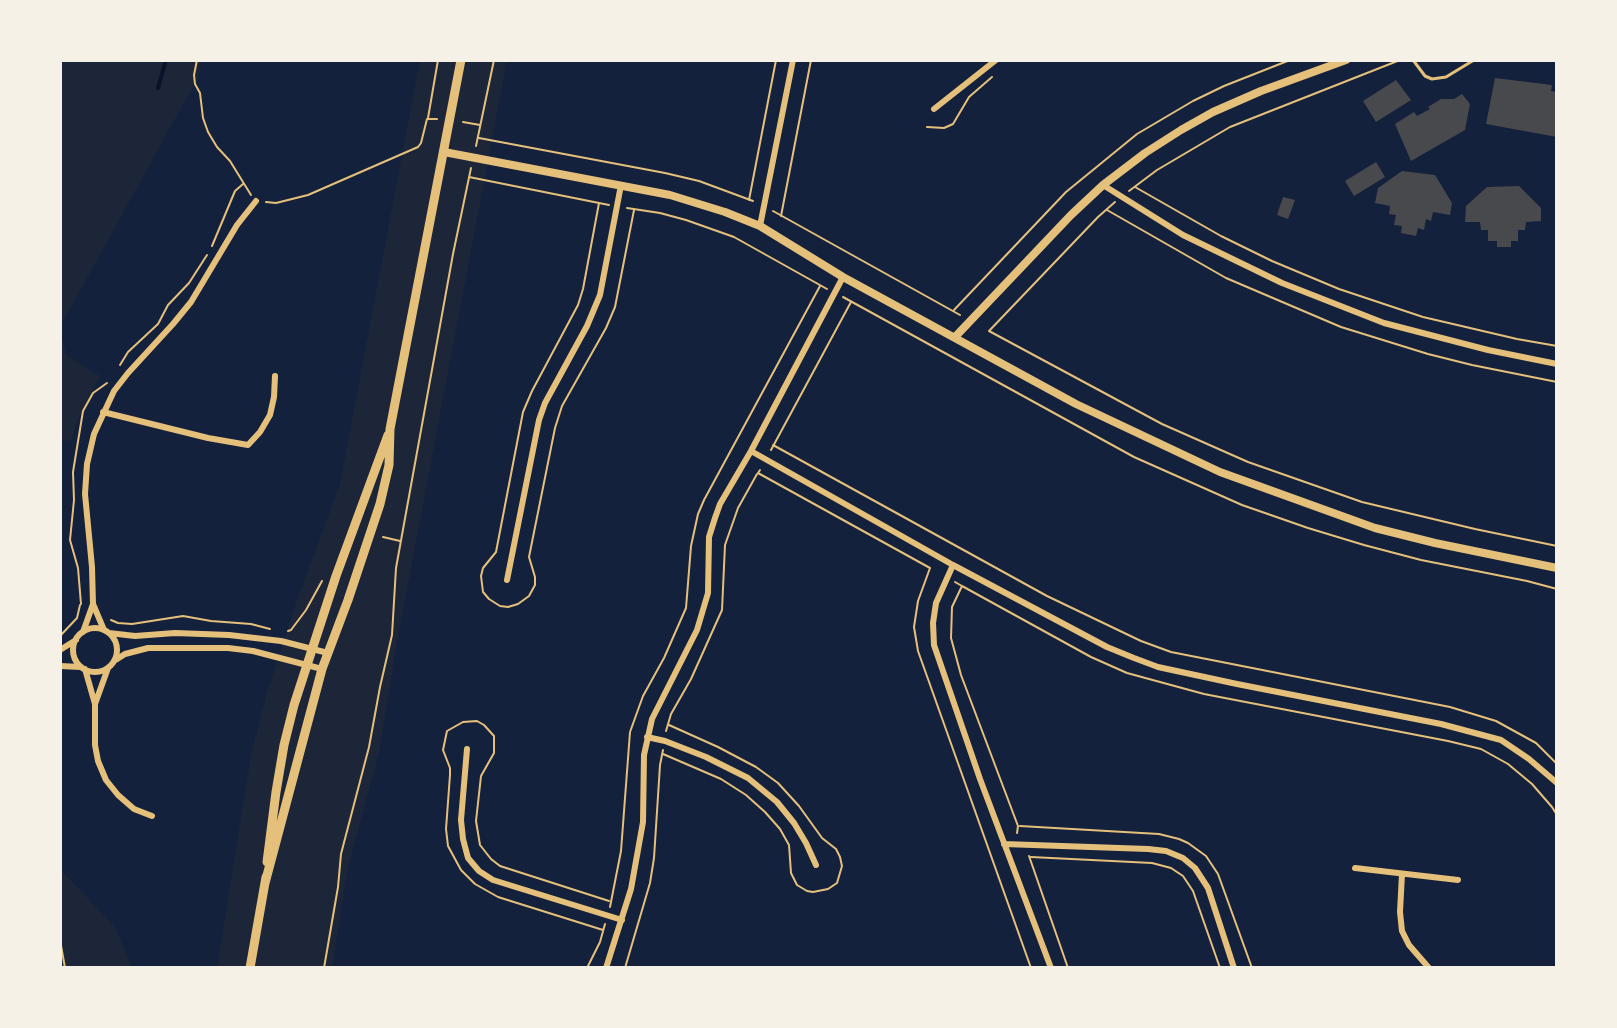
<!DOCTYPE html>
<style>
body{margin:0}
#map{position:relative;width:1617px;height:1028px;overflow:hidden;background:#14213d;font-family:"Alegreya Sans",sans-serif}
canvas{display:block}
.frame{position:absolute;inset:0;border:62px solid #f6f1e7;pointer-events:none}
</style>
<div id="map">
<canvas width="1617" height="1028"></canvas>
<div class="frame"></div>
</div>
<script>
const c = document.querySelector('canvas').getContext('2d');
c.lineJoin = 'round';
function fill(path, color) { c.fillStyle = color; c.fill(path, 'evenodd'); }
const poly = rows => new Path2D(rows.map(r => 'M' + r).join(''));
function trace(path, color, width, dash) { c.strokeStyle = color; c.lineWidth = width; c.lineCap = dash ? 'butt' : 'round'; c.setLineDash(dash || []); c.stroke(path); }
fill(poly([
 [60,60,202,60,197,79,60,327],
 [420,60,507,60,396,647,379,753,348,867,332,968,217,968,251,755,267,692,296,603,340,484],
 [60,330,67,356,100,376,78,419,71,442,60,438],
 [60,869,115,927,132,968,60,968]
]), '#1d2539');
trace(poly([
 [158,88,166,60]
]), '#0b132b', 4);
fill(poly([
 [1495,78,1552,85,1551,91,1557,92,1557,137,1486,124],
 [1396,80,1411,100,1376,122,1363,101],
 [1462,94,1470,104,1465,130,1411,161,1395,124,1414,112,1417,116,1430,109,1428,107,1441,99,1454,99],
 [1376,162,1385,177,1354,196,1345,181],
 [1402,171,1435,175,1452,203,1450,215,1433,212,1431,221,1426,219,1424,230,1418,228,1416,236,1401,233,1402,226,1394,225,1396,215,1389,214,1390,206,1375,203,1378,188],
 [1519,186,1541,208,1541,221,1526,222,1525,230,1518,230,1518,241,1511,241,1511,247,1497,247,1497,241,1488,241,1488,230,1481,230,1480,222,1465,222,1466,206,1487,187],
 [1283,197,1295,200,1288,219,1277,215]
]), '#48494c');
trace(poly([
 [197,60,194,75,195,84,200,93,203,118,208,132,217,147,230,161,251,195],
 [428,118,438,60],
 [463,122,480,125],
 [927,127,944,128,953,124,969,97,992,77],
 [479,138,665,173,699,181,753,201],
 [476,146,494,60],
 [469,177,609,205],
 [1135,187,1221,236,1272,261,1339,289,1423,317,1517,339,1557,346],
 [1129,191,1157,170,1230,127,1400,60],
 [749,200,776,60],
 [266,202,276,203,308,195,418,147,421,143,427,119,437,119],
 [1115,202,1098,217,989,331,1162,424,1248,462,1362,502,1475,529,1557,546],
 [599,203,583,289,578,305,532,391,523,412,496,552,483,568,481,576,483,592,489,599,500,606,508,607,518,604,529,596,535,585,535,577,529,557,555,428,562,406,606,328,615,307,634,210],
 [627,208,660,213,686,220,734,237,827,289],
 [1107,210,1226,278,1341,327,1428,354,1472,365,1557,382],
 [773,211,960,315],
 [781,216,811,60],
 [212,246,235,191,243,184],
 [843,297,1134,457,1242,505,1308,528,1364,545,1421,560,1527,581,1557,589],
 [954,310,1066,192,1137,134,1193,101,1224,86,1290,60],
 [120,365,128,352,158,324,168,305,189,283,207,255],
 [773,445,1047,596,1141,641,1171,652,1450,707,1496,721,1536,743,1557,764],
 [771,450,851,302],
 [760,470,758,473,930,568,918,601,914,627,918,651,1031,968],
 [383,537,400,541],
 [955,582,962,586,952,607,951,638,961,675,1018,826,1017,833],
 [962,586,1091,657,1127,673,1204,694,1448,741,1481,749,1508,764,1532,784,1552,807,1557,815],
 [81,604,78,568,70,540,74,500,73,472,83,411,93,393,107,383],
 [111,620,118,623,132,624,183,616,211,621,251,624,270,629],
 [288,631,291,630,306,610,322,581],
 [60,636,77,618,80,605],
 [666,731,671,714,691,679,722,610,725,545,738,508,757,474],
 [663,754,721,779,746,795,765,812,780,829,789,845,791,873,797,885,807,891,813,892,828,889,837,883,842,866,840,857,836,849,822,838,799,806,778,783,756,767,718,747,669,725],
 [1020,826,1159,834,1179,839,1188,843,1206,856,1218,874,1252,968],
 [1029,856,1068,968],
 [1031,857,1152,863,1171,868,1183,876,1193,891,1220,968],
 [610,907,621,851,630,732,643,696,664,658,686,608,691,546,698,514,704,500,820,286],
 [603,930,498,897,475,884,461,870,448,846,446,829,450,775,450,768,443,750,447,731,463,722,477,721,484,725,494,736,494,753,481,776,476,821,480,845,491,859,500,866,609,901],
 [60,940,65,968],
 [324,968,338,887,341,854,369,747,380,687,392,635,396,568,453,254,471,168],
 [587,968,600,942,605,924],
 [625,968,650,883,654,858,660,765,663,750]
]), '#e5c07b', 2);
trace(poly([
 [1413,60,1425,76,1432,79,1446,77,1474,60]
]), '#e5c07b', 3);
trace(poly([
 [934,109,996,60],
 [1103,185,1183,235,1282,283,1384,323,1488,350,1557,364],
 [760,226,793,60],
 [103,412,208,438,248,445,260,432,270,415,274,397,275,376],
 [751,451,953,565,1107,647,1134,658,1158,667,1237,684,1441,724,1501,740,1529,759,1557,783],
 [953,565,936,603,933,623,934,645,980,779,1051,968],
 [507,580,539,420,545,403,587,326,600,295,621,185],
 '73 650a22 22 0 1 1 44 0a22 22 0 1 1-44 0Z',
 [104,630,93,604,92,567,85,494,87,464,94,434,114,391,128,373,173,324,191,302,237,225,256,201],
 [83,632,93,604],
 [109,633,135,636,175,633,229,635,281,641,328,653],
 [60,650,76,640],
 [114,661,125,654,148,648,228,648,253,651,322,669],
 [60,666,81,667],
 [85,669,95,704,95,745,98,761,106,780,118,795,134,809,152,816],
 [95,704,108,668],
 [647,737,665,741,706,757,748,778,777,802,794,823,806,843,816,865],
 [467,749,461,820,463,839,468,858,479,871,493,880,622,920],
 [1004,844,1148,849,1166,851,1183,858,1195,868,1208,888,1234,968],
 [1355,868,1458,880],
 [1402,874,1400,912,1402,931,1409,945,1429,968],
 [606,968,631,889,643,822,644,755,652,719,697,630,708,593,709,537,715,518,720,504,751,451,843,277]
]), '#e5c07b', 6);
trace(poly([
 [444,152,670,195,725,212,760,226,843,277,1076,404,1220,472,1375,528,1435,543,1557,568],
 [955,337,1071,215,1103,185,1145,153,1181,130,1213,112,1261,91,1346,60]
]), '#e5c07b', 8);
trace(poly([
 [267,862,276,792,284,745,294,705,336,576,388,435],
 [265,883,322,669,348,600,380,504,389,465,390,429,461,60],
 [250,968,266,877]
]), '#e5c07b', 9);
</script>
